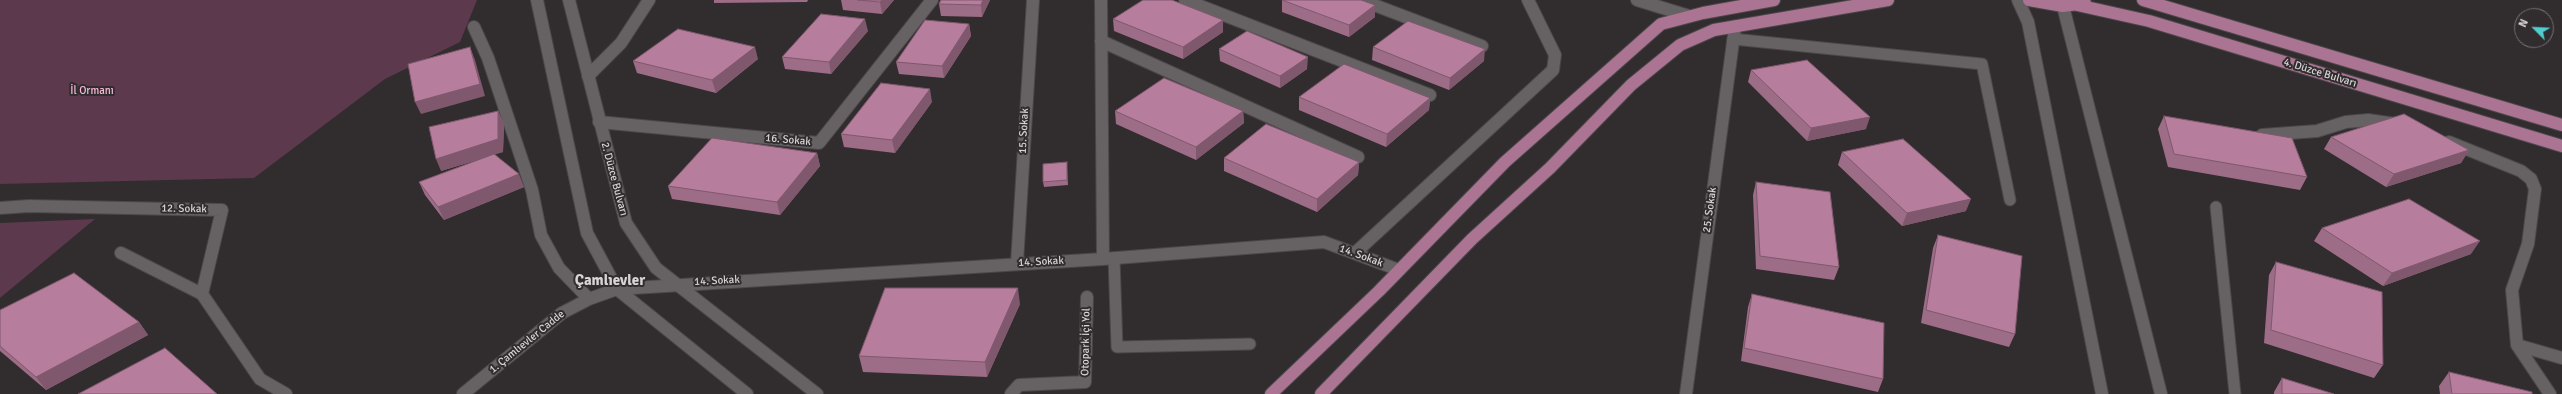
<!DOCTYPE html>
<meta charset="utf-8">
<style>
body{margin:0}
#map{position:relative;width:2562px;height:394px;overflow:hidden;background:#312c2e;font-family:Signika,sans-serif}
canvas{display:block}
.north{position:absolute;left:2514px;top:8px;width:40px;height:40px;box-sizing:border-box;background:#312c2e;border:1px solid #747072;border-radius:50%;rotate:294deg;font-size:11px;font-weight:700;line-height:16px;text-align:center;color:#d8d5d7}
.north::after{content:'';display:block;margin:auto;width:14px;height:18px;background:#52cdce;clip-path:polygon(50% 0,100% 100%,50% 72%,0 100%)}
</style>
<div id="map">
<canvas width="2562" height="394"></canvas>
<div class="north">N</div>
</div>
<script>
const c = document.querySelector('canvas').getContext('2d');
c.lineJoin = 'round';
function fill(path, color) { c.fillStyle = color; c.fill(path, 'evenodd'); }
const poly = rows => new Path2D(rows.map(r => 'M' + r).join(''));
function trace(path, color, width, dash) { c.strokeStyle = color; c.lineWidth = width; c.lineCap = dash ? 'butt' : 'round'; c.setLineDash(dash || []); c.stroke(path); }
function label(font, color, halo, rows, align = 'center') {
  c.font = font + ' Signika,sans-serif'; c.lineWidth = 4; c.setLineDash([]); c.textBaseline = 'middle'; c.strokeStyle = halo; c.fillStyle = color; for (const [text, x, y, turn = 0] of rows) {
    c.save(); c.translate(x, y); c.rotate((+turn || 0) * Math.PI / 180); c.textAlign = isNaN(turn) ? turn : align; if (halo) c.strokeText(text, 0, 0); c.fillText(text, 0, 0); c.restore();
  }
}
fill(poly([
 [0,0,477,0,460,42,385,79,254,178,0,184],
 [95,219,0,298,0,223]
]), '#5c394c');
const lane = poly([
 [1733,39,1982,64,2010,200],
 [2216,207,2235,394],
 [1114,258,1117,347,1250,344]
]);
const street = poly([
 [1101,0,1103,259],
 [1185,0,1430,95],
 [1361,0,1482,46],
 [1637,0,1689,16],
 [474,27,488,58,532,190,541,235,559,268,589,299],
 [1101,41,1358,157],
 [588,76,621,43,649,0],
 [599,122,819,143,932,0],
 [2262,135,2317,131,2346,122,2368,120,2396,124],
 [2449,142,2521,171,2531,179,2535,189,2528,244,2512,290,2517,345,2550,394],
 [0,208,29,206,222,210,202,294,260,379,286,394],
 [121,253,202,294],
 [1355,253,1553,70,1555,55,1528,0],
 [1017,263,1033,0],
 [2517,345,2562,358],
 [463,394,562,313,589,299,617,289,1103,259,1324,242,1399,270],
 [1011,394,1019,385,1085,382,1087,297],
 [1686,394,1735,27]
]);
const secondary = poly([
 [537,0,587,233,617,289,747,394],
 [569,0,626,223,656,268,817,394],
 [2018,0,2028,22,2102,394],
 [2063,6,2161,394]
]);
const primary = poly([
 [2029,0,2063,6,2085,3],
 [2143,0,2562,125],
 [2077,5,2149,21,2562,146],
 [1271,394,1379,291,1505,162,1661,24,1703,13,1774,0],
 [1321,394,1472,239,1550,168,1631,85,1680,45,1714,30,1888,0]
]);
trace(lane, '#4b4749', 13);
trace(street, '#4b4749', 14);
trace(secondary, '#4b4749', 14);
trace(primary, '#4b4749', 14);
trace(lane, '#666163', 11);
trace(street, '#666163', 12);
trace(secondary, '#666163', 12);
trace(primary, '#aa7492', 12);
fill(poly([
 [714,0,808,0,807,2,714,3],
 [841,0,894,0,882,14,843,10],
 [941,0,990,0,982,17,941,16,939,4],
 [1282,0,1375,5,1375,17,1349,37,1282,12],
 [1113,19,1223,32,1183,59,1114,31],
 [969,24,971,36,944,78,899,74,896,62],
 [868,31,831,74,785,69,782,57],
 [1373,47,1484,61,1449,90,1372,60],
 [1219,49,1307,69,1280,88,1220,61],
 [758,59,716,93,637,73,633,61],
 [1751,70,1866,129,1807,141,1748,82],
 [1299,97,1430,98,1429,110,1386,147,1299,110],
 [932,102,895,153,844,147,841,134],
 [498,111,504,124,503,152,495,154,524,187,444,220,425,195,419,182,484,158,441,171],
 [1115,111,1243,111,1244,123,1196,160,1116,124],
 [2164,116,2307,177,2300,190,2168,167,2158,129],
 [2331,137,2469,150,2461,163,2386,187,2324,149],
 [1842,152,1966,211,1902,226,1838,165],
 [817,153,820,166,780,215,672,199,668,186],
 [1224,158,1359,162,1358,175,1317,212,1224,171],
 [1067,167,1068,185,1044,187,1043,182],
 [1756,182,1839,267,1834,280,1756,269,1753,195],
 [2322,228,2471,254,2383,286,2314,241],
 [1938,235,2015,334,2009,347,1921,323,1933,248],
 [2276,262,2383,365,2374,378,2264,343,2269,275],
 [1752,294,1883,379,1878,392,1741,361,1748,307],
 [1020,304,987,377,863,372,859,356],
 [0,310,139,322,148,335,46,390,0,351],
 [2449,372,2532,394,2440,394,2439,386],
 [2282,378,2334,394,2274,394,2274,392]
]), '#9d6c86');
fill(poly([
 [882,0,894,0,882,14,880,2],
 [983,0,990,0,982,17,981,5],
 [1375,5,1375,17,1349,37,1349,25],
 [865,19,868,31,831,74,829,62],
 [1223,20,1223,32,1183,59,1183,47],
 [969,24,971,36,944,78,942,66],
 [470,47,475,60,485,96,421,114,415,102],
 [755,47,758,59,716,93,712,80],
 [1485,49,1484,61,1449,90,1450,78],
 [1308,57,1307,69,1280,88,1280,76],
 [930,89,932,102,895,153,892,140],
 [1430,98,1429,110,1386,147,1387,134],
 [498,111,504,124,503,152,441,171,436,159],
 [1243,111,1244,123,1196,160,1196,147],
 [1870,117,1866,129,1807,141,1811,128],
 [2469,150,2461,163,2386,187,2394,174],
 [817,153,820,166,780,215,777,202],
 [1359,162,1358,175,1317,212,1317,199],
 [519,174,524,187,444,220,438,207],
 [1971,199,1966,211,1902,226,1907,213],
 [2480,241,2471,254,2383,286,2392,273],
 [1018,288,1020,304,987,377,985,362],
 [139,322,148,335,46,390,36,377]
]), '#7f586d');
const building = poly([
 [858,0,882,0,880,2,858,0],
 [941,0,983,0,981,5,939,4,941,0],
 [1143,0,1172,0,1223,20,1183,47,1113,19,1143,0],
 [1282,0,1361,0,1375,5,1349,25,1282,0],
 [821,14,865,19,829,62,782,57,821,14],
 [925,20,969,24,942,66,896,62,925,20],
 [1408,21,1485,49,1450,78,1373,47,1408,21],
 [678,29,755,47,712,80,633,61,678,29],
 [1247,31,1308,57,1280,76,1219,49,1247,31],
 [470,47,480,84,415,102,408,64,470,47],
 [1807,60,1870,117,1811,128,1751,70,1807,60],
 [1344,64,1430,98,1387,134,1299,97,1344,64],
 [1164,78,1243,111,1196,147,1115,111,1164,78],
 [881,83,930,89,892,140,841,134,881,83],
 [498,111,498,139,436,159,429,127,498,111],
 [2404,114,2469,150,2394,174,2331,137,2404,114],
 [2164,116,2292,138,2307,177,2174,154,2164,116],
 [1266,124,1359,162,1317,199,1224,158,1266,124],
 [712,138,817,153,777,202,668,186,712,138],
 [1903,139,1971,199,1907,213,1842,152,1903,139],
 [494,154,519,174,438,207,419,182,494,154],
 [1067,162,1067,180,1043,182,1043,164,1067,162],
 [1756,182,1830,192,1839,267,1760,256,1756,182],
 [2409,199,2480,241,2392,273,2322,228,2409,199],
 [1938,235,2022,256,2015,334,1926,310,1938,235],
 [2276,262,2382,292,2383,365,2271,330,2276,262],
 [74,273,139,322,36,377,0,346,0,310,74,273],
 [885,288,1018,288,985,362,859,356,885,288],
 [1752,294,1884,323,1883,379,1744,348,1752,294],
 [165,348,217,394,78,394,165,348],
 [2449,372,2532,392,2532,394,2452,394,2449,372],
 [2282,378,2334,394,2282,394,2282,378]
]);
fill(building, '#b67d9c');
trace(building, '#7f586d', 1);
label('11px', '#d8d5d7', '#312c2e', [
 ["4. Düzce Bulvarı",2320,73,17],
 ["15. Sokak",1024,131,-87],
 ["16. Sokak",788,140,5],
 ["2. Düzce Bulvarı",614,179,75],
 ["12. Sokak",184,209,1],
 ["25. Sokak",1710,210,-82],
 ["14. Sokak",1361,256,20],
 ["14. Sokak",1041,262,-3],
 ["14. Sokak",717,281,-3],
 ["1. Çamlıevler Cadde",527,342,-39],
 ["Otopark İçi Yol",1086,342,-89]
]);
label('11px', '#fab8db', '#312c2e', [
 ["İl Ormanı",92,91]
]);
label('bold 15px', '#d8d5d7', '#312c2e', [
 ["Çamlıevler",610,281]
]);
</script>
